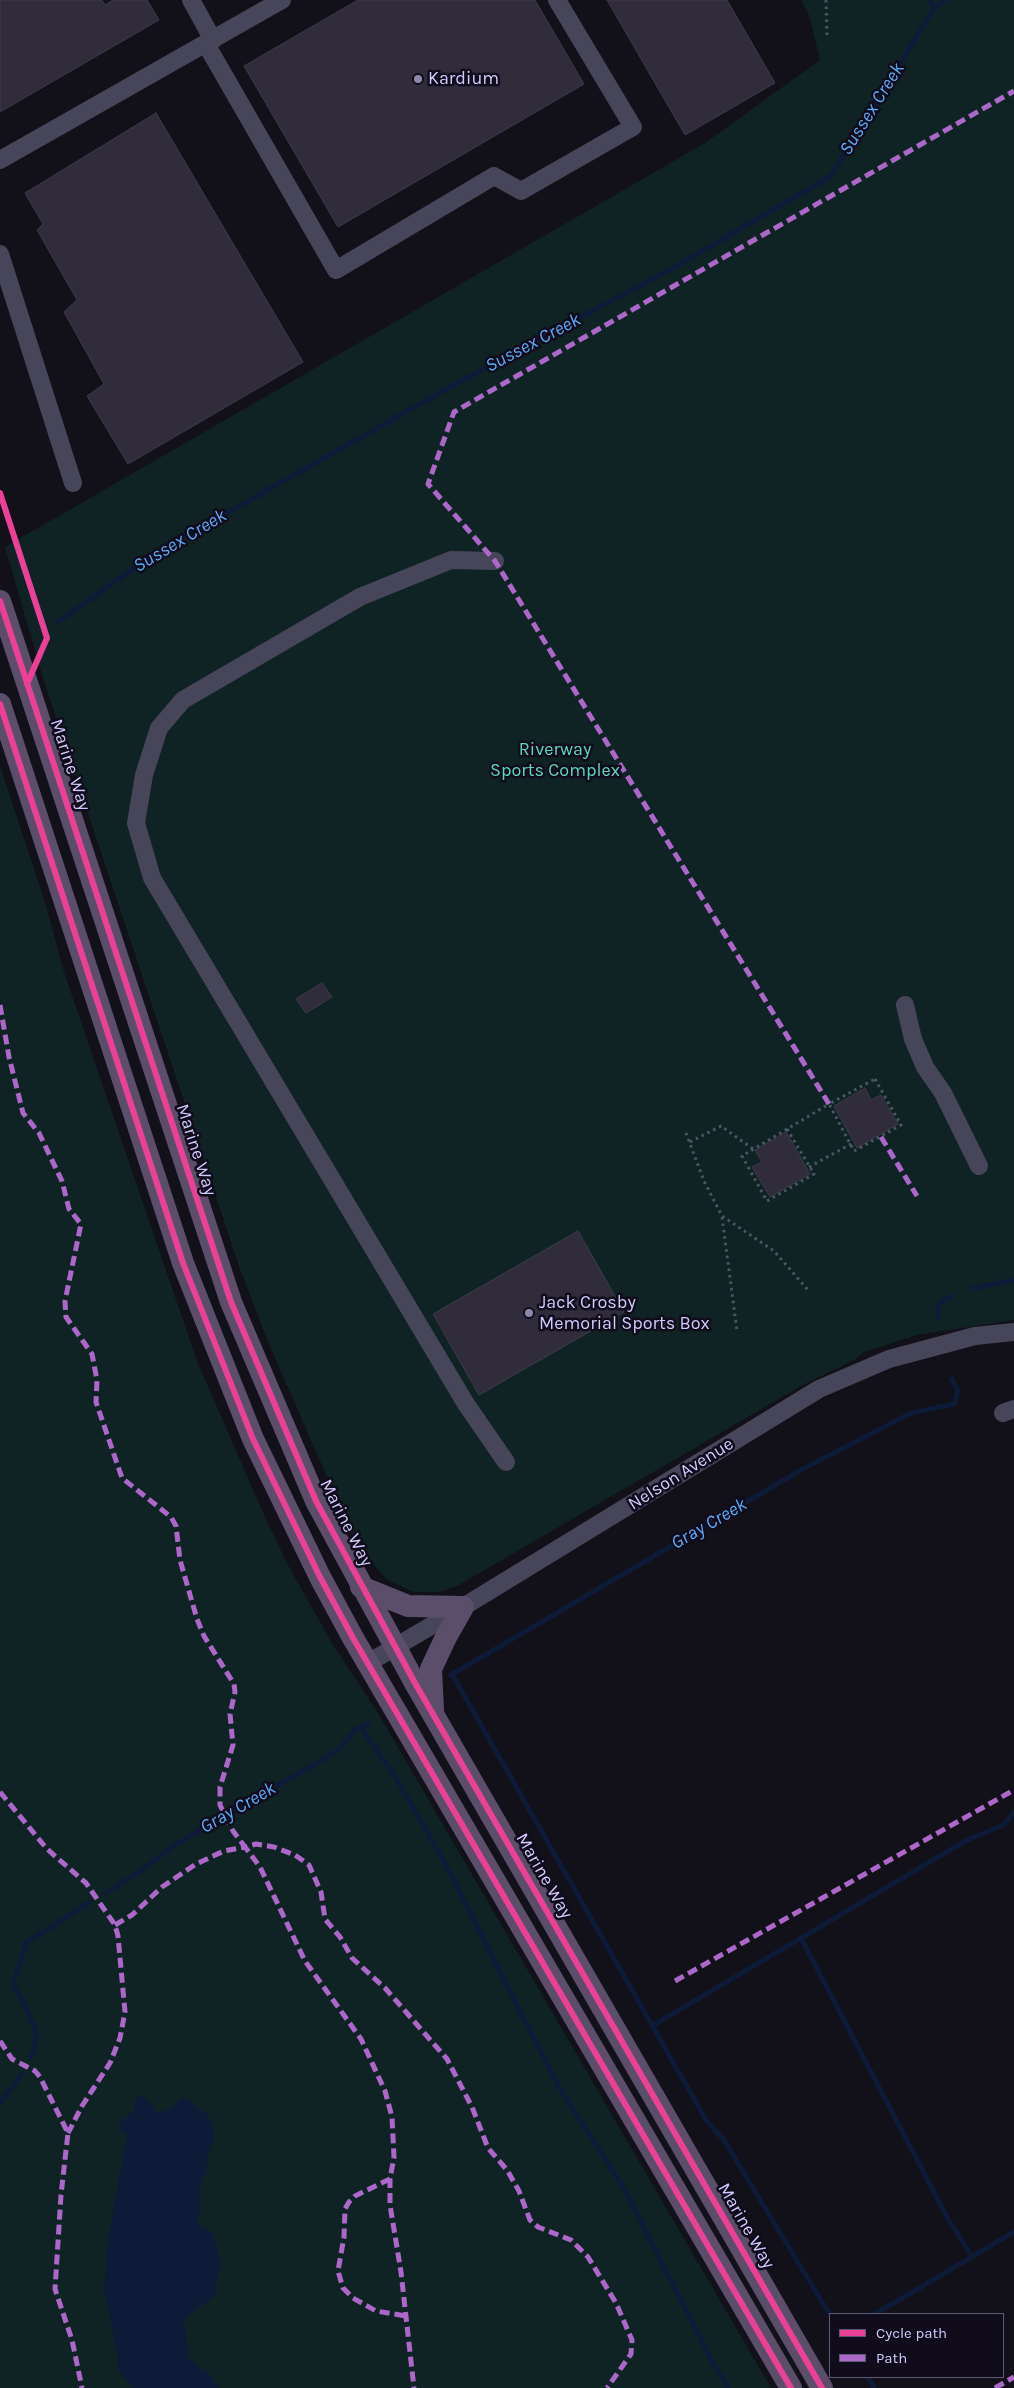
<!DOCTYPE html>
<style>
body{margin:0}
#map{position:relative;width:1014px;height:2388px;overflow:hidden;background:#121018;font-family:Karla,sans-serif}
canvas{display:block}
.legend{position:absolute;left:829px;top:2313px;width:175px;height:65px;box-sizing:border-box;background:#100c1c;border:1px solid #5d5876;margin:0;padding:6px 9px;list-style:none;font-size:15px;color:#d1cafc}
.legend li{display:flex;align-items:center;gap:10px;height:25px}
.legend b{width:25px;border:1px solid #5d5876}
</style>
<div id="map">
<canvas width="1014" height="2388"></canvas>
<ul class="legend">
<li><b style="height:6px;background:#ea4096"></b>Cycle path</li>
<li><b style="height:6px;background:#ac68c9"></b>Path</li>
</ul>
</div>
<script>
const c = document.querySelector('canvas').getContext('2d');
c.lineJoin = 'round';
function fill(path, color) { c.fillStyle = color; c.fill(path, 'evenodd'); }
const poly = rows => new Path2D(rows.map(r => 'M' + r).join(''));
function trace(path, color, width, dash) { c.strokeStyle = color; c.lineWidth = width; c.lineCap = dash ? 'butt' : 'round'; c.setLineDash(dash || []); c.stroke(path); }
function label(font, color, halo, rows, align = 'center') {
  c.font = font + ' Karla,sans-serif'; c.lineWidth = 5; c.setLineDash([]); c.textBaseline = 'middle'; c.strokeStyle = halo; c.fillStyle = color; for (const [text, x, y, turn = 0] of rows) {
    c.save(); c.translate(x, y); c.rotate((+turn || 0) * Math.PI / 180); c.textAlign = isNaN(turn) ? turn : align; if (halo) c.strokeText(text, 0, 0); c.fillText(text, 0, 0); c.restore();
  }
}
fill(poly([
 [801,0,1014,0,1014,1320,917,1335,864,1352,854,1360,801,1386,459,1585,440,1592,413,1592,386,1579,356,1543,268,1342,240,1269,43,678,5,547,705,143,820,60,809,15],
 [0,766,46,905,64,972,197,1361,265,1517,288,1565,332,1643,378,1713,771,2388,0,2388]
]), '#102324');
fill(poly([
 [141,2095,152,2105,156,2113,171,2109,181,2098,189,2101,208,2115,213,2130,214,2138,206,2160,208,2167,198,2190,201,2208,197,2223,214,2234,220,2263,215,2294,209,2301,184,2318,189,2359,201,2369,207,2371,220,2388,132,2388,117,2369,117,2351,104,2291,108,2241,127,2134,119,2130,122,2121,134,2110,136,2098]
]), '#0d1b38');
trace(poly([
 [931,0,934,8],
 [58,622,154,554,452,386,673,268,831,176,934,8,945,0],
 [974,1288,1014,1280],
 [938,1317,938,1305,951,1296],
 [452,1674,706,2120,724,2140,830,2315],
 [451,1675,801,1470,911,1413,954,1404,958,1391,952,1379],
 [361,1727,396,1778,441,1856,559,2087,625,2190,714,2365,728,2388],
 [106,1893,142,1870,173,1846,336,1752,356,1729,369,1723],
 [801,1938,948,2219,972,2256],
 [652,2026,967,1840,1004,1825,1014,1812],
 [30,2058,34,2051,36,2030,13,1982,27,1942,90,1902],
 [0,2103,21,2075],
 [875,2314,1014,2232],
 [868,2377,874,2388]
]), '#0d1b38', 5);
const building = poly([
 [0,0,102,0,105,5,113,0,147,0,159,20,0,112,0,0],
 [358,0,535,0,584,84,338,227,244,66,358,0],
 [607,0,727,0,775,83,685,135,607,0],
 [156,113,303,362,128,464,87,396,104,384,64,312,77,300,37,230,43,224,25,193,156,113],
 [322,983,332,997,306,1013,296,999,322,983],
 [865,1088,871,1100,881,1095,898,1124,857,1148,834,1106,865,1088],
 [786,1132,810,1174,770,1197,752,1167,762,1162,755,1150,786,1132],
 [578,1231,624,1312,479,1395,433,1314,578,1231]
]);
fill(building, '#302c3b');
trace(building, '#3e3a4c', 1);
trace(poly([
 [826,0,827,36],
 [875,1079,901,1125,854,1151,829,1104,875,1079],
 [787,1129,814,1174,767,1201,742,1156,829,1104],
 [686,1133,704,1181,722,1216,774,1251,808,1290],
 [690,1142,721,1126,753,1149],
 [809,1167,851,1144],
 [722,1217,737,1331]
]), '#495763', 3, [2.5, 4]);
trace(poly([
 [191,0,213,40],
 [206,44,336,270,494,176,521,191,633,127,557,0],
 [0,160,282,0],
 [0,254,73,483],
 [495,561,451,560,360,597,183,700,159,728,144,775,136,823,152,878,466,1404,506,1462],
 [905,1005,913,1039,925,1067,943,1093,979,1166],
 [1003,1413,1014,1409],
 [368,1663,463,1607,819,1389,889,1359,975,1336,1014,1332]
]), '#474559', 18);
trace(poly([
 [0,601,231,1302,316,1501,415,1683,822,2388],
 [0,704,183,1263,253,1439,320,1577,353,1638,791,2388],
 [361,1587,408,1606,463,1607,446,1637,431,1669,433,1710]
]), '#5a4e6a', 22);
trace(poly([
 [0,1005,9,1057,23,1113,39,1133,62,1181,69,1209,81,1224,65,1301,66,1317,92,1354,97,1380,96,1402,122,1478,171,1517,176,1526,180,1560,197,1619,204,1636,234,1684,235,1692,230,1714,233,1745,220,1787,220,1805,233,1831,245,1847,256,1844,274,1847,295,1855,309,1865,321,1892,325,1919,340,1937,352,1958,385,1988,447,2059,472,2107,488,2148,507,2170,519,2191,530,2220,538,2227,571,2240,588,2257,616,2303,632,2340,631,2354,607,2388],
 [829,1104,495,561,428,484,454,412,1014,91],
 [881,1137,917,1196],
 [0,1792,47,1849,86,1883,115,1925,118,1936,125,2012,120,2038,110,2063,82,2106,68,2133],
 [115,1925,132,1915,162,1887,196,1864,224,1851,245,1847,260,1867,305,1961,361,2039,385,2091,392,2117,394,2157,390,2179,390,2205,401,2272,414,2388],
 [675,1981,1014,1790],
 [0,2041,12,2059,35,2071,40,2077,68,2133,61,2195,55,2289,72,2340,82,2388],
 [390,2179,355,2196,349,2202,345,2209,344,2237,338,2271,343,2288,353,2298,376,2311,406,2316],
 [995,2388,1014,2377]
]), '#ac68c9', 5, [10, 5]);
trace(poly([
 [0,493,47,638,27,684],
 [0,601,231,1302,316,1501,415,1683,822,2388],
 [0,704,183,1263,253,1439,320,1577,353,1638,791,2388]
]), '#ea4096', 6);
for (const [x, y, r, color] of [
 [418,79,5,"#8e89ac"],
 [529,1313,5,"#8e89ac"]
]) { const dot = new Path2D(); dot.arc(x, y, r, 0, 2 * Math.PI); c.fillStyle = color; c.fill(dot); trace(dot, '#100c1c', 2); }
label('18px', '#d1cafc', '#100c1c', [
 ["Kardium",428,79],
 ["Jack Crosby",539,1303],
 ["Memorial Sports Box",539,1324]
], 'left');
label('18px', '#5bd8bc', '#100c1c', [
 ["Riverway",555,750],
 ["Sports Complex",555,771]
]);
label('18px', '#d1cafc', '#100c1c', [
 ["Marine Way",70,765,72],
 ["Marine Way",196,1150,72],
 ["Nelson Avenue",681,1474,-32],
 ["Marine Way",346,1523,63],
 ["Marine Way",544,1876,60],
 ["Marine Way",746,2226,60]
]);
label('italic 19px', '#5dabf7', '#100c1c', [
 ["Sussex Creek",872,109,-58],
 ["Sussex Creek",533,343,-28],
 ["Sussex Creek",180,541,-31],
 ["Gray Creek",709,1524,-30],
 ["Gray Creek",238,1808,-30]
]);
</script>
